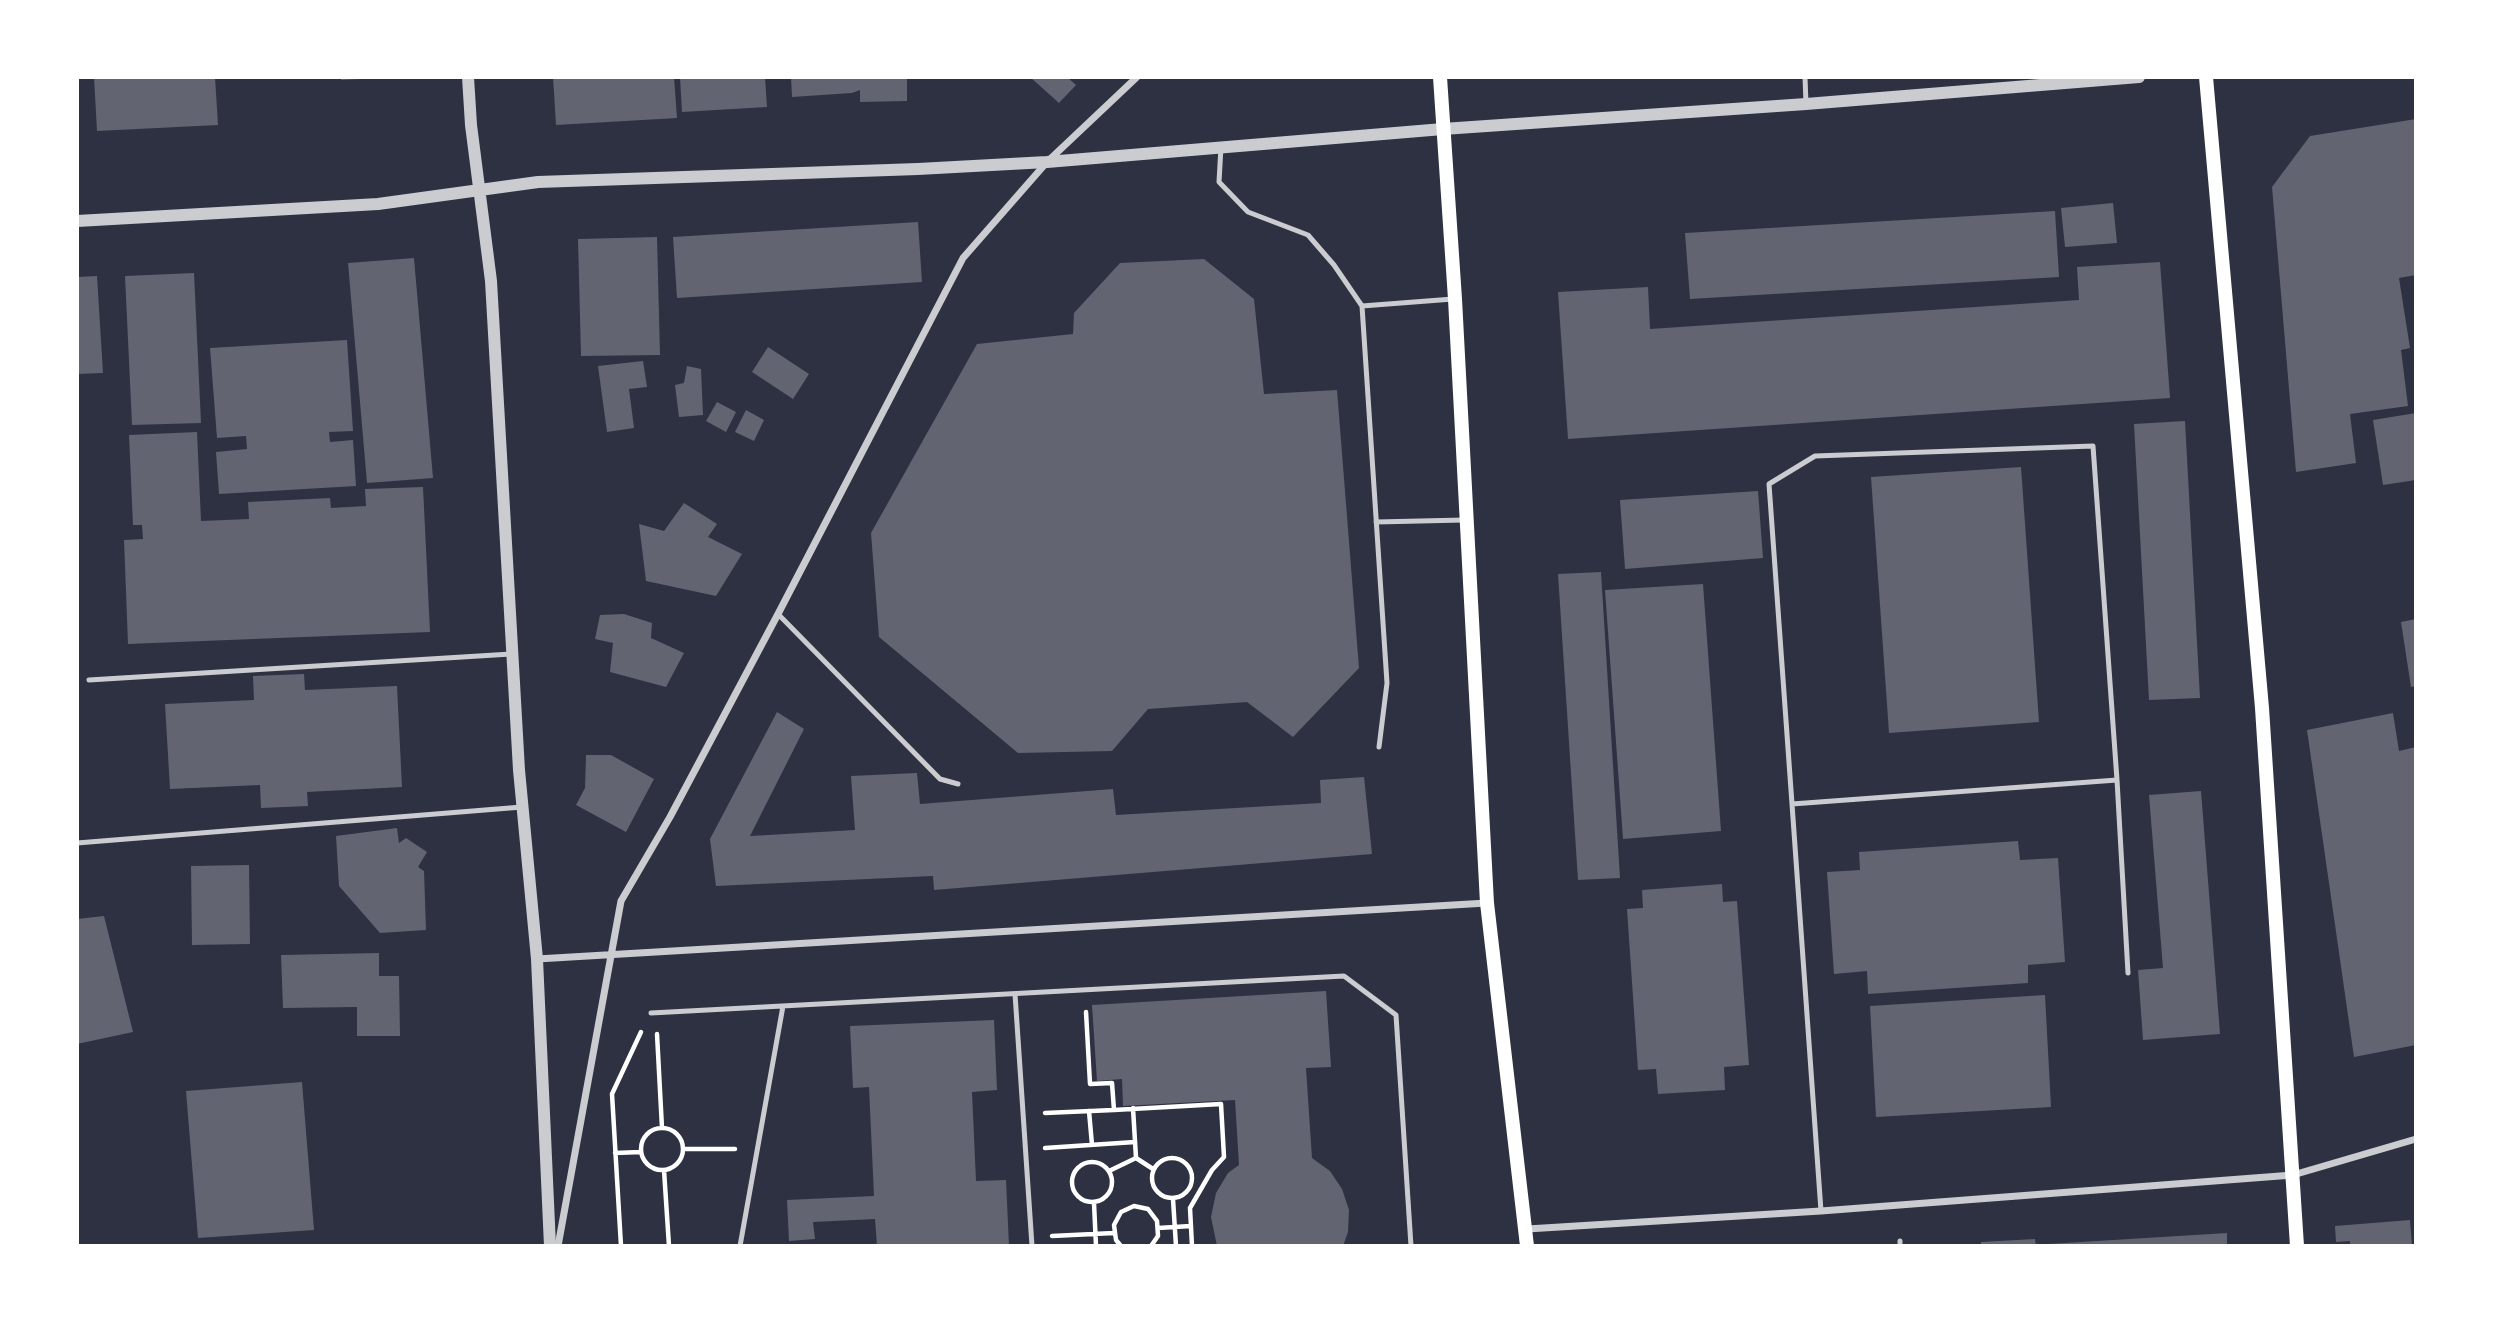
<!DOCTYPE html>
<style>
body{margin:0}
#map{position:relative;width:2493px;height:1323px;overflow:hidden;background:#2d3142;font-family:"Archivo Narrow",sans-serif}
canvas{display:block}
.frame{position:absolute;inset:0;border:79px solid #fff;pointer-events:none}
</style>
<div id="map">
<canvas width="2493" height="1323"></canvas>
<div class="frame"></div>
</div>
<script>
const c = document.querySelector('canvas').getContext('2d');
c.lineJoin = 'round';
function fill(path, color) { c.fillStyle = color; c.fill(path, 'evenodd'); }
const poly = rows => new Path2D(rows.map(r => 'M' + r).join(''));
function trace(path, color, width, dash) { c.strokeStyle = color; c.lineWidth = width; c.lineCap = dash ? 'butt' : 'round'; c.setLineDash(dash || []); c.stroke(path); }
fill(poly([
 [94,77,215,77,218,125,97,131],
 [341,77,360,77,361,79,341,80],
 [553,77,674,77,677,118,556,125],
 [680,77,765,77,767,107,682,112],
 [791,77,907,77,907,101,860,102,860,90,852,93,792,97],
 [1030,77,1067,77,1076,85,1059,103],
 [2416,119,2416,275,2399,278,2410,348,2401,350,2408,406,2350,414,2356,463,2296,472,2272,187,2310,136],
 [2113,203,2117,243,2065,247,2061,208],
 [2055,211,2059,277,1690,299,1685,233],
 [918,222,922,282,677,298,673,237],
 [657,237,660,355,581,356,578,239],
 [414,258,433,478,367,483,348,263],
 [1204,259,1254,299,1264,394,1337,390,1359,668,1293,737,1247,702,1148,709,1112,751,1018,753,879,637,871,533,977,344,1073,334,1074,313,1120,263],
 [2160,262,2170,398,1568,439,1558,292,1648,287,1650,329,2079,300,2077,267],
 [194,273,201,423,132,425,125,276],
 [97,276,103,373,77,374,77,277],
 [347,340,353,431,329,432,330,442,353,440,356,486,219,494,216,452,247,449,246,436,217,438,210,348],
 [768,347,809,374,793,399,752,372],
 [643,361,647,387,629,389,634,428,607,432,598,366],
 [687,366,701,369,703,415,679,417,675,385,684,383],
 [717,402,736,412,726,432,706,421],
 [746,410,764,420,754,441,735,432],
 [2416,413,2416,480,2383,485,2373,420],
 [2185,421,2200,698,2149,700,2134,424],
 [197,432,201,521,249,519,248,502,330,498,331,508,366,506,365,489,423,487,430,632,128,644,124,540,143,539,142,525,133,525,129,435],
 [2021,467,2039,722,1889,733,1871,477],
 [1758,491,1763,558,1625,569,1620,500],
 [684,503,717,524,708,537,742,554,716,596,646,581,639,524,664,531],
 [1601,572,1620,878,1578,880,1558,574],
 [1703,584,1721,831,1623,839,1605,590],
 [624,614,652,623,651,638,684,653,666,687,610,672,613,643,595,639,600,615],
 [2416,619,2416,686,2411,687,2401,622],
 [304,674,305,690,397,686,402,787,307,792,308,806,261,808,260,785,170,789,165,704,254,700,253,676],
 [777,712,804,729,750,836,855,830,851,776,917,773,920,804,1113,789,1116,815,1321,803,1320,780,1364,777,1372,854,934,890,933,876,716,886,710,839],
 [2393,713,2399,751,2416,747,2416,1045,2354,1057,2307,730],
 [586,755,611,755,654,779,626,832,576,805,585,788],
 [2201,791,2220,1034,2143,1040,2138,970,2163,968,2149,795],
 [397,828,399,843,406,838,427,852,418,867,424,871,426,930,380,933,339,886,336,836],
 [2018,841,2020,860,2058,858,2065,962,2028,965,2028,983,1868,994,1867,971,1834,974,1827,872,1860,870,1859,852],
 [249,865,250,944,192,945,191,866],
 [1722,884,1723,902,1737,901,1749,1065,1724,1067,1725,1090,1658,1094,1656,1069,1638,1070,1627,909,1643,908,1642,890],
 [104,916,133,1032,77,1044,77,919],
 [379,953,379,976,399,976,400,1036,357,1036,357,1007,283,1008,281,955],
 [1326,991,1331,1067,1306,1068,1312,1158,1330,1171,1342,1189,1349,1210,1348,1232,1343,1246,1217,1246,1211,1217,1216,1193,1228,1173,1239,1165,1235,1100,1123,1106,1122,1079,1097,1081,1092,1005],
 [2045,995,2051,1107,1876,1117,1870,1006],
 [994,1020,997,1090,972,1092,976,1181,1006,1180,1009,1246,877,1246,875,1219,813,1222,815,1239,789,1241,787,1200,874,1196,869,1087,853,1088,850,1026],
 [302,1082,314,1230,198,1238,186,1091],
 [2410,1220,2412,1246,2350,1246,2350,1241,2336,1242,2335,1226],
 [2227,1233,2227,1246,2048,1246,2048,1244],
 [2035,1239,2036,1246,1981,1246,1981,1242]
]), '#626471');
trace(poly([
 [1086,1012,1090,1084,1112,1083,1114,1110,1221,1104,1224,1157,1212,1170,1190,1208,1192,1246],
 [657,1034,662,1128],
 [1133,1108,1136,1158],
 [1089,1111,1092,1145],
 [1045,1113,1114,1110],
 '641 1149a21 21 0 1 1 42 0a21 21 0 1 1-42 0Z',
 [1045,1148,1135,1142],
 [683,1149,735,1149],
 [615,1153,641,1152],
 '1152 1178a20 20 0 1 1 40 0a20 20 0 1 1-40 0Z',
 '1072 1182a20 20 0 1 1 40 0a20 20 0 1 1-40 0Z',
 [664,1170,669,1246],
 [1109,1171,1136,1158,1153,1169],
 [1173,1199,1176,1246],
 [1094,1203,1096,1246],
 [1158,1228,1191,1226],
 [1052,1236,1114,1233],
 [621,1246,612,1094,641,1032],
 [1121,1246,1116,1240,1114,1225,1121,1212,1134,1206,1148,1209,1157,1221,1158,1236,1151,1246]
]), '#fff', 4.5);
trace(poly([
 [1805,77,1806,104],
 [1221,147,1219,182,1248,212,1308,235,1334,265,1362,306,1387,683,1379,747],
 [1362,306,1453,299],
 [1376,522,1464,520],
 [778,614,940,779,958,784],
 [89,680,511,654],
 [1792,804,1769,484,1815,456,2093,446,2117,780],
 [77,843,522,807],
 [1015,994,1032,1246],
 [651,1013,1344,976,1396,1015,1411,1246],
 [1821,1211,1792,804,2117,780,2128,973],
 [1900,1241,1900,1246],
 [740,1246,783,1006]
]), '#caccd0', 5);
trace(poly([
 [537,959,1487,903],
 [1527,1229,1821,1211,2293,1175,2416,1139],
 [558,1246,621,901,670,817,778,614,963,258,1047,162,1137,77]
]), '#caccd0', 7);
trace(poly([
 [468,77,471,125,491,281,519,770,537,959,550,1246],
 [77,221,378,204,538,182,918,169,1047,162,1443,129,1806,104,2139,77]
]), '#caccd0', 12);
trace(poly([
 [1440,77,1455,299,1487,903,1527,1246],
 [2206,77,2262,708,2297,1246]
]), '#fff', 14);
</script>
